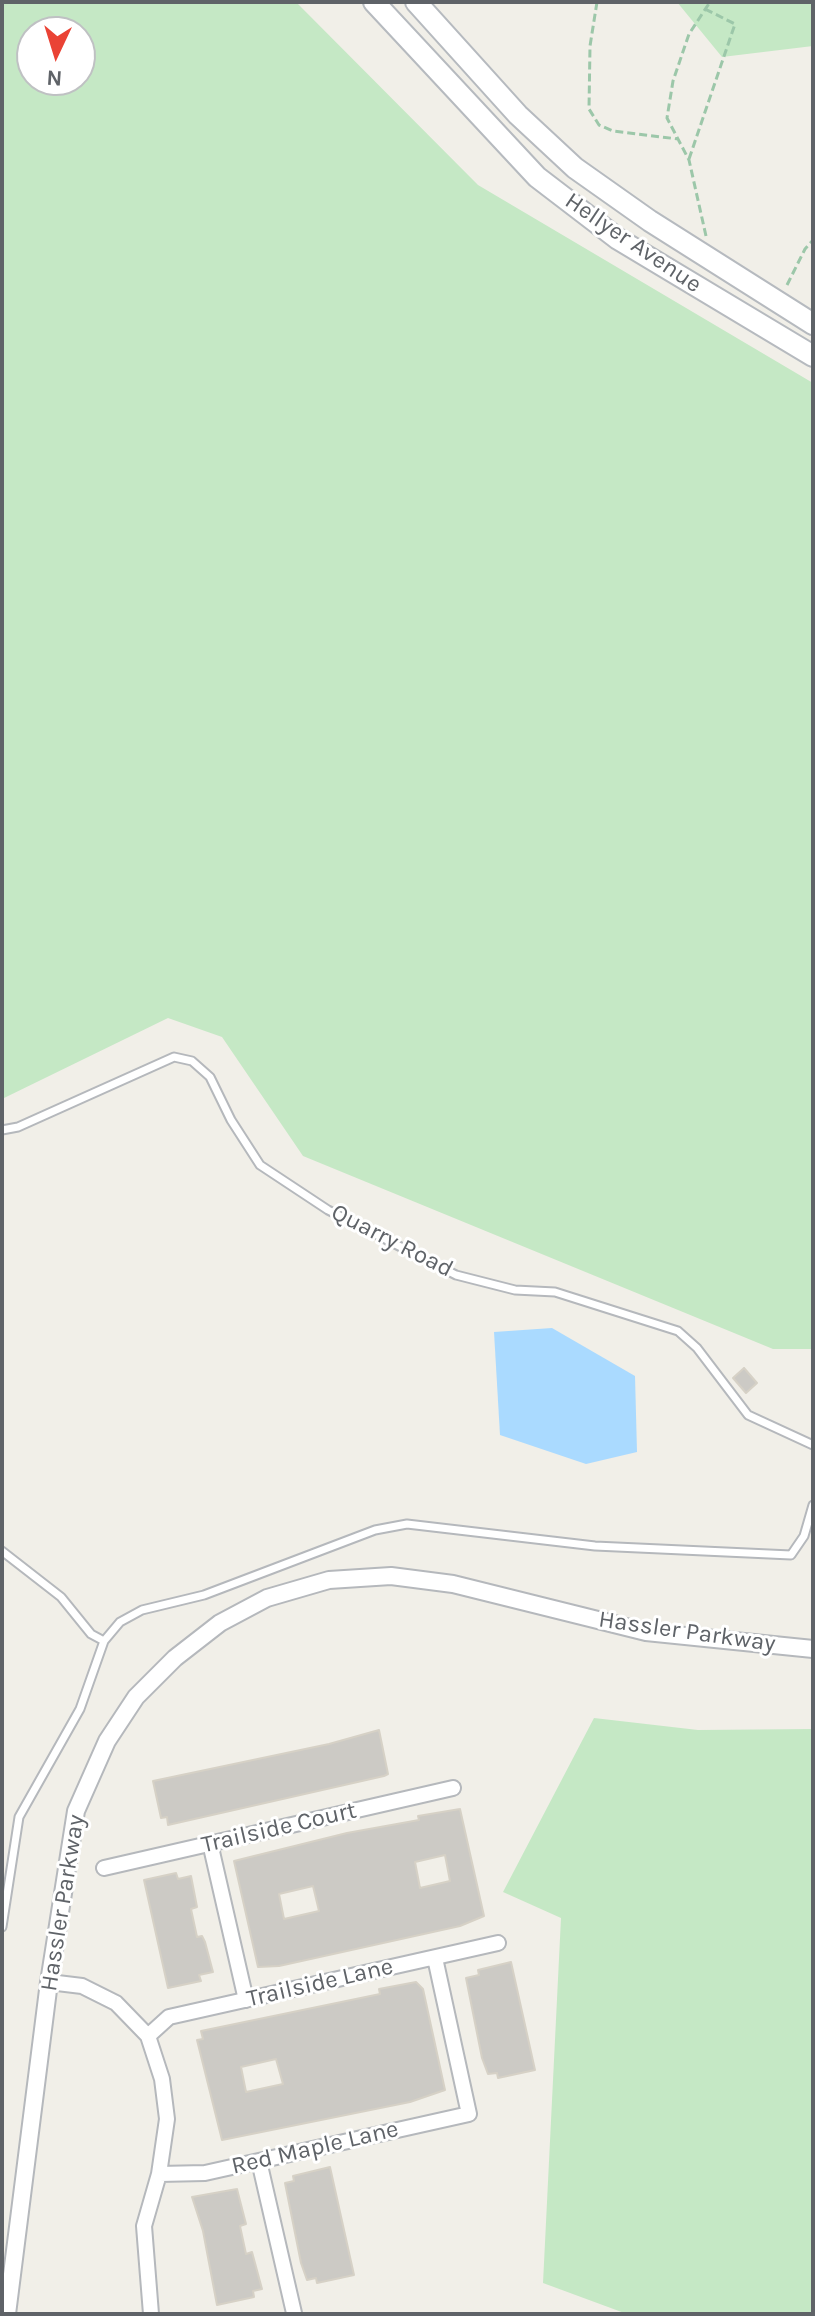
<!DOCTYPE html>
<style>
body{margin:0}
#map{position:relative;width:815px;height:2316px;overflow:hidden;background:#f1efe8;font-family:Karla,sans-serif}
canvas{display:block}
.frame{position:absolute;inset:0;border:4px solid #5f6368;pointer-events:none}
.north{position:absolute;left:16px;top:16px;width:80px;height:80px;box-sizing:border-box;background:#fff;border:2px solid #bfc1c3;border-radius:50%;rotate:184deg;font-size:22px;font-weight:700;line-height:32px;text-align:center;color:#5f6368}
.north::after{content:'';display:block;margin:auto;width:28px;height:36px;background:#ea4335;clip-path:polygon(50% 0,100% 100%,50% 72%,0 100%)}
</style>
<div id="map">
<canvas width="815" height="2316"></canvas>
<div class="frame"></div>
<div class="north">N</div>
</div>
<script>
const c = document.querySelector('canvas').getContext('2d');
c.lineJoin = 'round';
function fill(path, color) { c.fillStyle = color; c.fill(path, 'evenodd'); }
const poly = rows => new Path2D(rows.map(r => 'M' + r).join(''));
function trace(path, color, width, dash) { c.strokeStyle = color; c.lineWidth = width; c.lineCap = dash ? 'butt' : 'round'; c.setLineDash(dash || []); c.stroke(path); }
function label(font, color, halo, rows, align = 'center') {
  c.font = font + ' Karla,sans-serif'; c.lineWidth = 6; c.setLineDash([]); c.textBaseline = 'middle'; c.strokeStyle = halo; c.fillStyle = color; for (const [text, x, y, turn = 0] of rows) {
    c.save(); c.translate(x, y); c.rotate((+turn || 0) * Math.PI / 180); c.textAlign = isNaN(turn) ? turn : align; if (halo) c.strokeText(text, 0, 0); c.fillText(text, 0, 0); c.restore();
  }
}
fill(poly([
 [2,2,296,2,478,185,813,383,813,1349,773,1349,303,1156,222,1037,168,1018,2,1099],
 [32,32,80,32,80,80,32,80],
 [677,2,813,2,813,46,722,57],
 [594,1718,698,1730,813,1729,813,2314,627,2314,543,2283,561,1918,503,1892]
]), '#c5e8c5');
fill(poly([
 [552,1328,635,1376,637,1452,586,1464,500,1435,494,1332]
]), '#aadaff');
const building = poly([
 [744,1368,757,1383,746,1393,733,1378,744,1368],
 [379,1730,388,1774,384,1776,168,1825,167,1817,161,1818,153,1781,329,1744,379,1730],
 [460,1809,484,1916,460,1926,279,1966,258,1967,234,1861,347,1833,419,1820,418,1816,460,1809],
 [445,1855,450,1881,420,1888,415,1862,445,1855],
 [313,1886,319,1911,284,1919,279,1894,313,1886],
 [176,1873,178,1879,191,1876,197,1907,191,1909,197,1937,202,1936,205,1942,213,1972,199,1975,201,1981,168,1988,144,1880,176,1873],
 [511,1962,535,2070,498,2078,497,2073,488,2074,482,2058,466,1978,479,1975,478,1970,511,1962],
 [416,1982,423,1989,445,2090,410,2102,222,2140,197,2040,203,2039,201,2031,380,1994,379,1989,416,1982],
 [276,2059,283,2084,246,2092,241,2067,276,2059],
 [330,2167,354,2275,317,2283,316,2278,307,2280,301,2263,285,2183,294,2181,293,2176,330,2167],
 [237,2189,246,2224,240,2226,246,2254,252,2252,262,2289,253,2291,254,2297,217,2305,203,2231,192,2197,237,2189]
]);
fill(building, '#cccac5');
trace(building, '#d6d1c6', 2);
const service = poly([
 [2,1130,18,1127,174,1057,192,1061,210,1077,231,1120,260,1165,328,1210,456,1275,515,1290,555,1292,678,1331,697,1348,748,1415,813,1445],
 [2,1551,61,1597,91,1634,104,1641],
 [2,1927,19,1817,80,1709,104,1641,120,1622,142,1610,204,1595,375,1530,407,1524,595,1546,791,1555,804,1536,813,1505]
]);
const minor = poly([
 [210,1843,246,2000],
 [104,1868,453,1788],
 [49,1982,82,1986,116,2003,148,2036,162,2079,167,2119,159,2174,144,2226,151,2314],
 [148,2036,169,2017,498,1943],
 [259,2161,294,2313],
 [159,2174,205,2173,469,2114,435,1958]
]);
const tertiary = poly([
 [7,2314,49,1982,76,1811,107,1741,136,1697,175,1658,220,1623,267,1598,329,1580,391,1576,453,1584,646,1632,813,1649]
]);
const secondary = poly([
 [374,2,537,177,618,239,813,356],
 [416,2,518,115,575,168,650,221,813,324]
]);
trace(service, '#b5b8bc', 11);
trace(minor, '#b5b8bc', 18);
trace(tertiary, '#b5b8bc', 20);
trace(secondary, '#b6babf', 24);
trace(poly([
 [597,2,590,46,589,109,599,125,613,131,678,139],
 [689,159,735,24,705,9],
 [706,236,689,160,667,118,673,81,689,34,710,2],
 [787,285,805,249,813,240]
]), '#9cc7a9', 3, [8, 4]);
trace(service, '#fff', 7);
trace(minor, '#fff', 14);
trace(tertiary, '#fff', 16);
trace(secondary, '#fff', 20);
label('24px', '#5f6368', '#fff', [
 ["Hellyer Avenue",633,243,34],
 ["Quarry Road",392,1241,27],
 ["Hassler Parkway",687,1632,8],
 ["Trailside Court",279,1828,-13],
 ["Hassler Parkway",63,1903,-81],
 ["Trailside Lane",320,1983,-13],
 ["Red Maple Lane",315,2148,-13]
]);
</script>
